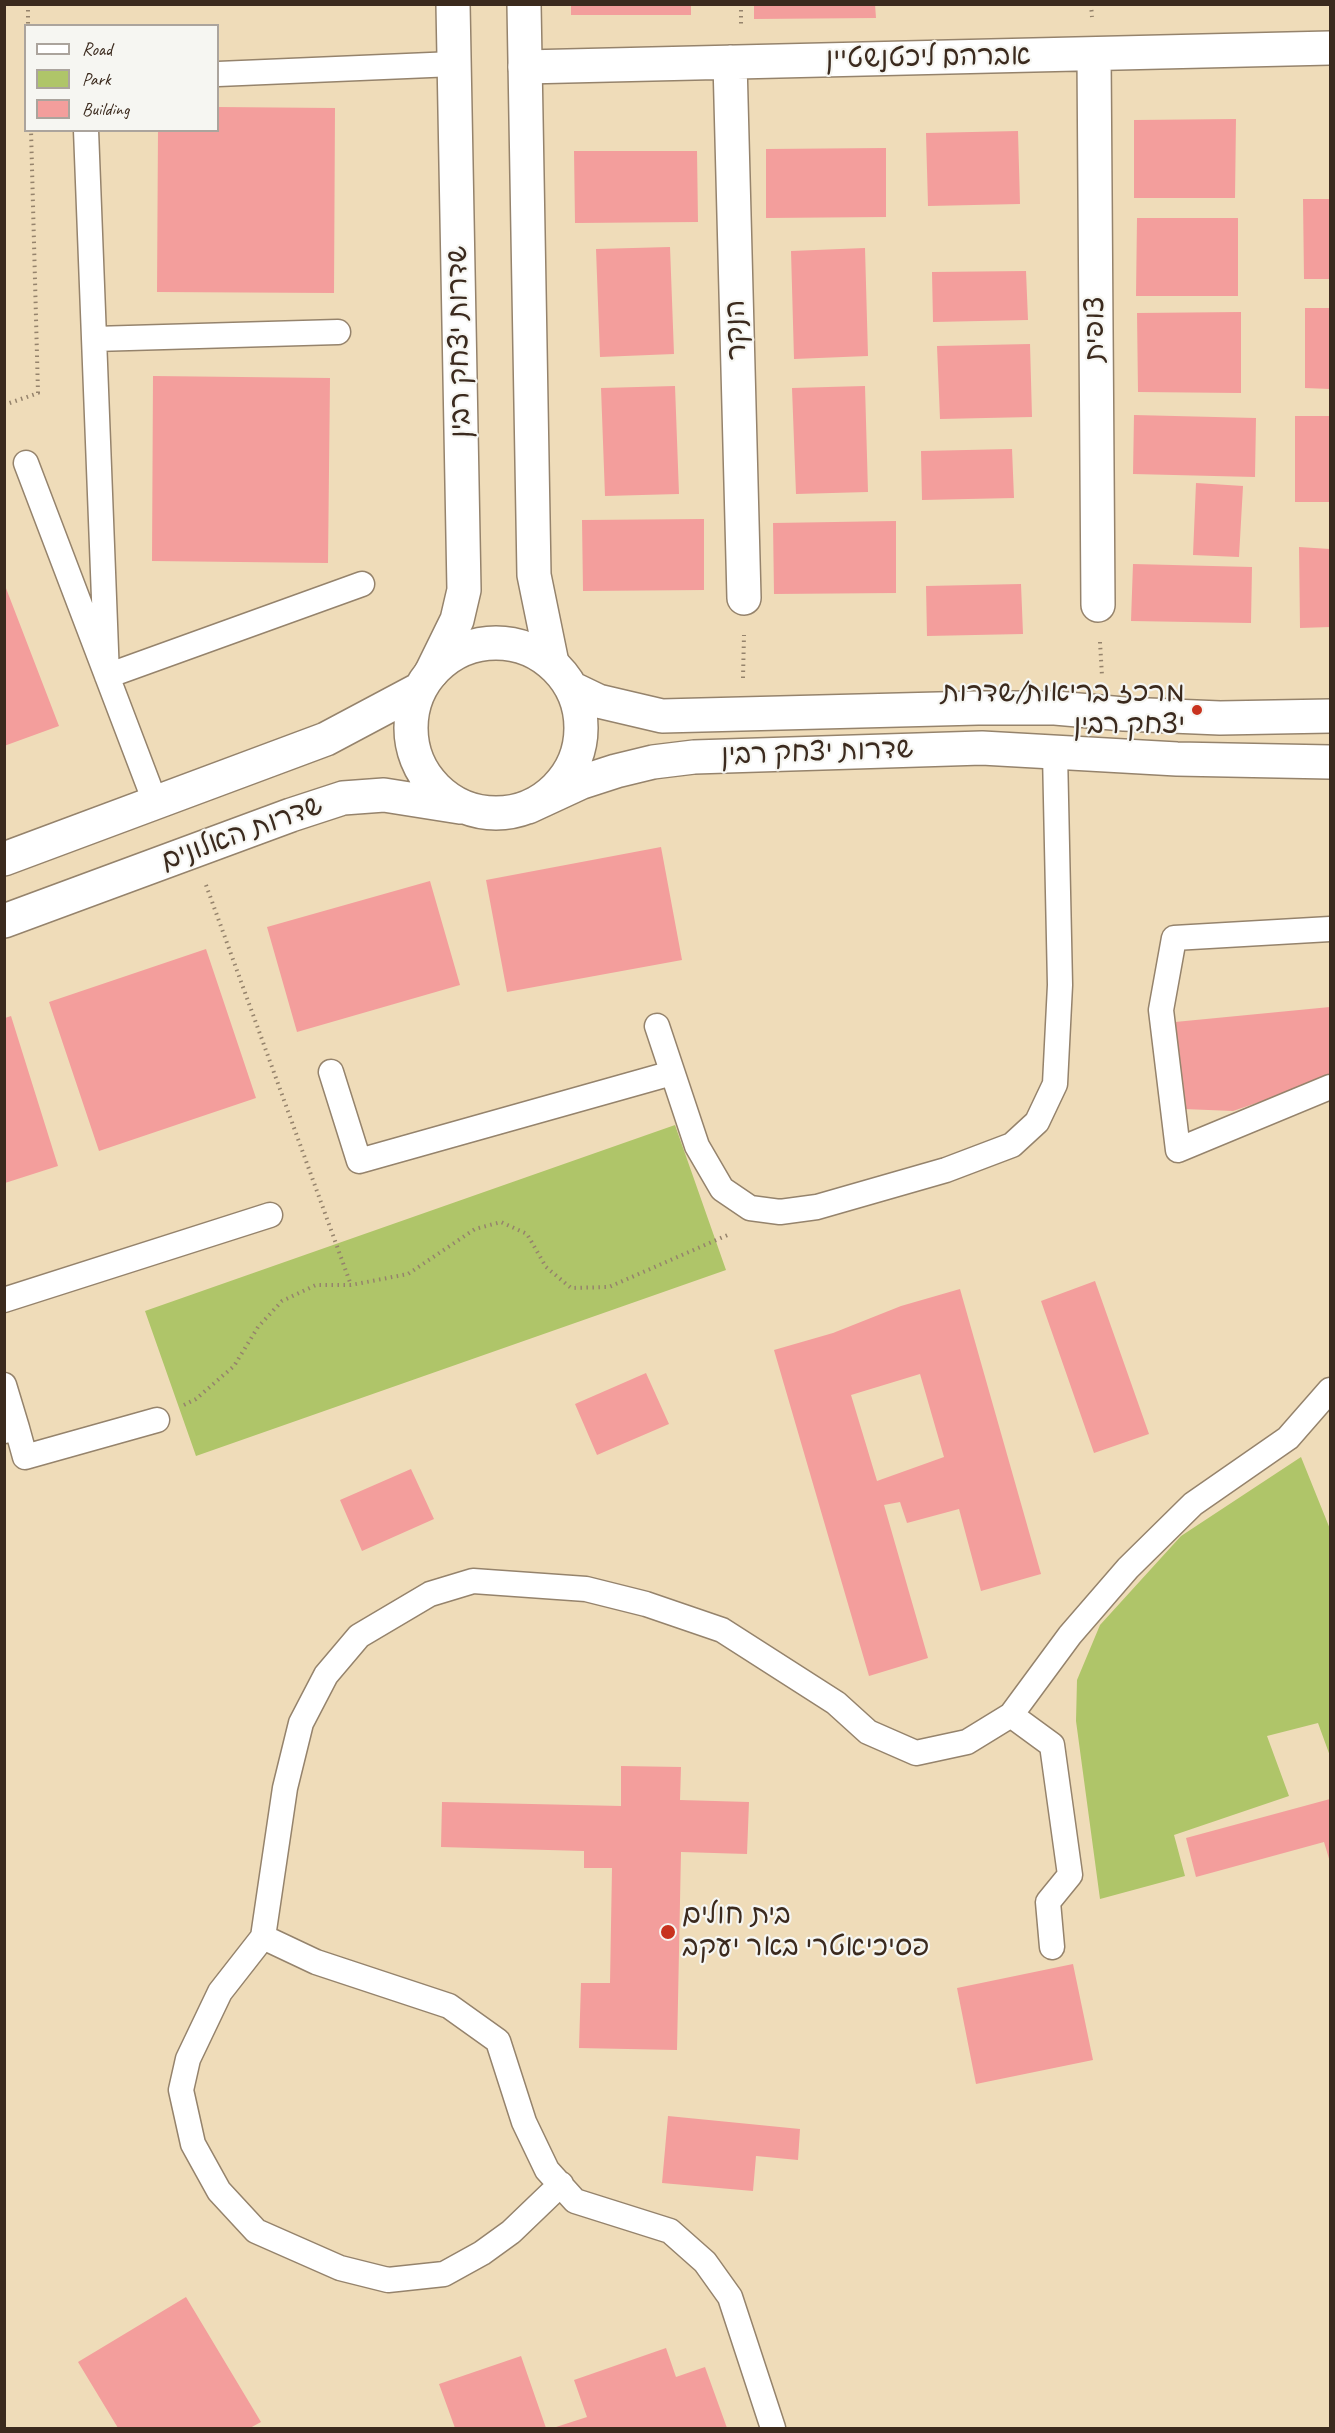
<!DOCTYPE html>
<meta charset="utf-8">
<style>
body{margin:0}
#map{position:relative;width:1335px;height:2433px;overflow:hidden;background:#efdcb9;font-family:Caveat,sans-serif}
canvas{display:block}
.frame{position:absolute;inset:0;border:6px solid #3b2a1e;pointer-events:none}
.legend{position:absolute;left:24px;top:24px;width:195px;height:108px;box-sizing:border-box;background:#f6f6f2;border:2px solid #aba49d;margin:0;padding:8px 10px;list-style:none;font-size:18px;color:#3b2a1e}
.legend li{display:flex;align-items:center;gap:12px;height:30px}
.legend b{width:30px;border:2px solid #aba49d}
</style>
<div id="map">
<canvas width="1335" height="2433"></canvas>
<div class="frame"></div>
<ul class="legend">
<li><b style="height:8px;background:#fff"></b>Road</li>
<li><b style="height:16px;background:#afc569"></b>Park</li>
<li><b style="height:16px;background:#f39e9c"></b>Building</li>
</ul>
</div>
<script>
const c = document.querySelector('canvas').getContext('2d');
c.lineJoin = 'round';
function fill(path, color) { c.fillStyle = color; c.fill(path, 'evenodd'); }
const poly = rows => new Path2D(rows.map(r => 'M' + r).join(''));
function trace(path, color, width, dash) { c.strokeStyle = color; c.lineWidth = width; c.lineCap = dash ? 'butt' : 'round'; c.setLineDash(dash || []); c.stroke(path); }
function label(font, color, halo, rows, align = 'center') {
  c.font = font + ' Caveat,"Playpen Sans Hebrew",sans-serif'; c.lineWidth = 4.5; c.setLineDash([]); c.textBaseline = 'middle'; c.strokeStyle = halo; c.fillStyle = color; for (const [text, x, y, turn = 0] of rows) {
    c.save(); c.translate(x, y); c.rotate((+turn || 0) * Math.PI / 180); c.textAlign = isNaN(turn) ? turn : align; if (halo) c.strokeText(text, 0, 0); c.fillText(text, 0, 0); c.restore();
  }
}
fill(poly([
 [675,1125,726,1270,196,1456,145,1311],
 [1301,1457,1330,1529,1330,1756,1318,1723,1267,1736,1289,1796,1174,1835,1185,1876,1100,1899,1076,1721,1077,1680,1100,1625,1181,1536]
]), '#afc569');
fill(poly([
 [571,4,691,4,691,15,571,15],
 [754,4,875,4,876,18,754,19],
 [218,107,335,108,334,293,157,292,158,130,218,130],
 [1236,119,1235,198,1134,198,1134,120],
 [1018,131,1020,204,928,206,926,133],
 [886,148,886,217,766,218,766,149],
 [574,151,697,151,698,222,575,223],
 [1303,199,1330,199,1330,279,1304,279],
 [1137,218,1238,218,1238,296,1136,296],
 [670,247,674,354,600,357,596,249],
 [865,248,868,356,794,359,791,251],
 [1026,271,1028,320,933,322,932,272],
 [1305,308,1330,308,1330,389,1305,388],
 [1241,312,1241,393,1138,392,1137,313],
 [1030,344,1032,417,940,419,937,346],
 [153,376,330,378,328,563,152,561],
 [675,386,679,494,605,496,601,388],
 [865,386,868,492,796,494,792,388],
 [1134,415,1256,418,1255,477,1133,474],
 [1295,416,1330,416,1330,502,1295,502],
 [1012,449,1014,498,922,500,921,451],
 [1196,483,1243,486,1239,557,1193,555],
 [704,519,704,590,583,591,582,520],
 [896,521,896,593,774,594,773,523],
 [1299,547,1330,549,1330,627,1300,628],
 [1133,564,1252,567,1251,623,1131,621],
 [4,583,59,726,4,746],
 [1021,584,1023,634,927,636,926,586],
 [661,847,682,960,507,992,486,880],
 [430,881,460,985,297,1032,267,927],
 [206,949,256,1098,99,1151,49,1002],
 [1330,1007,1330,1078,1233,1111,1184,1109,1175,1022],
 [11,1016,58,1166,5,1183,5,1018],
 [1095,1281,1149,1434,1094,1453,1041,1301],
 [960,1289,1041,1574,981,1591,959,1509,907,1523,900,1502,884,1505,928,1658,869,1676,774,1350,833,1333,901,1306],
 [920,1374,944,1457,877,1481,851,1395],
 [646,1373,669,1424,597,1455,575,1404],
 [411,1469,434,1519,362,1551,340,1500],
 [621,1766,681,1767,680,1800,749,1802,747,1854,681,1852,677,2050,579,2048,581,1983,610,1983,612,1868,584,1868,584,1851,441,1847,442,1802,621,1806],
 [1330,1799,1330,1862,1324,1842,1196,1877,1186,1838],
 [1073,1964,1093,2060,976,2084,957,1988],
 [668,2116,800,2129,798,2160,756,2156,753,2191,662,2183],
 [186,2297,261,2422,250,2428,118,2428,78,2362],
 [666,2348,676,2377,705,2367,727,2428,553,2428,587,2417,574,2380],
 [521,2356,546,2428,455,2428,439,2384]
]), '#f39e9c');
const service = poly([
 [218,74,454,64],
 [86,130,107,676,362,584],
 [94,339,338,332],
 [26,463,155,802],
 [1330,929,1174,938,1161,1010,1178,1150,1330,1087],
 [657,1026,697,1146,722,1189,750,1208,780,1212,817,1207,946,1170,1012,1145,1037,1122,1055,1084,1060,985,1055,753],
 [331,1072,359,1161,672,1073],
 [4,1300,270,1215],
 [4,1385,17,1428,4,1431],
 [17,1428,25,1457,157,1420],
 [1011,1715,1052,1745,1070,1875,1048,1902,1052,1947],
 [263,1937,316,1962,449,2006,498,2041,524,2122,547,2170,575,2201,670,2231,705,2262,730,2297,773,2428],
 [561,2184,511,2232,482,2253,444,2274,388,2280,340,2268,256,2231,219,2191,193,2144,181,2090,188,2059,220,1992,263,1937,285,1788,301,1723,326,1675,359,1636,430,1594,473,1581,586,1589,646,1604,722,1630,836,1703,868,1732,916,1753,967,1742,1011,1715,1070,1635,1128,1568,1193,1504,1288,1438,1330,1390]
]);
const minor = poly([
 [1094,54,1098,605],
 [730,62,744,598],
 [525,67,1330,48]
]);
const tertiary = poly([
 [524,4,534,575,552,663],
 [431,673,457,620,464,590,453,4]
]);
const secondary = poly([
 '411 728a85 85 0 1 1 170 0a85 85 0 1 1-170 0Z',
 [573,689,598,701,662,716,978,708,1055,708,1124,714,1220,718,1330,716],
 [528,807,582,782,616,771,653,762,694,757,982,748,1177,759,1330,762],
 [4,859,326,739,420,689],
 [4,921,291,815,343,798,384,795,460,807]
]);
trace(service, '#95836c', 27);
trace(minor, '#95836c', 36);
trace(tertiary, '#95836c', 36);
trace(secondary, '#95836c', 36);
trace(poly([
 [28,4,28,26],
 [741,4,741,25],
 [1091,4,1092,17],
 [4,405,38,393,31,130],
 [1100,642,1102,676],
 [743,678,744,635],
 [206,885,351,1285],
 [184,1405,196,1399,234,1366,258,1327,282,1301,316,1285,351,1285,408,1274,475,1229,501,1222,527,1234,546,1267,571,1288,609,1287,730,1234]
]), '#95836c', 4, [1.5, 4.5]);
trace(service, '#fff', 24);
trace(minor, '#fff', 33);
trace(tertiary, '#fff', 33);
trace(secondary, '#fff', 33);
for (const [x, y, r, color] of [
 [1197,710,6,"#c8321e"],
 [668,1932,8,"#c8321e"]
]) { const dot = new Path2D(); dot.arc(x, y, r, 0, 2 * Math.PI); c.fillStyle = color; c.fill(dot); trace(dot, '#f6f6f2', 2); }
label('28px', '#3b2a1e', '#f6f6f2', [
 ["אברהם ליכטנשטיין",928,58,-1],
 ["צופית",1096,329,-90],
 ["הנקר",737,330,-92],
 ["שדרות יצחק רבין",460,342,-91],
 ["שדרות יצחק רבין",817,753,-2],
 ["שדרות האלונים",242,834,-20]
]);
label('28px', '#3b2a1e', '#f6f6f2', [
 ["מרכז בריאות/שדרות",1185,694],
 ["יצחק רבין",1185,726],
 ["בית חולים",682,1916,"left"],
 ["פסיכיאטרי באר יעקב",682,1948,"left"]
], 'right');
</script>
